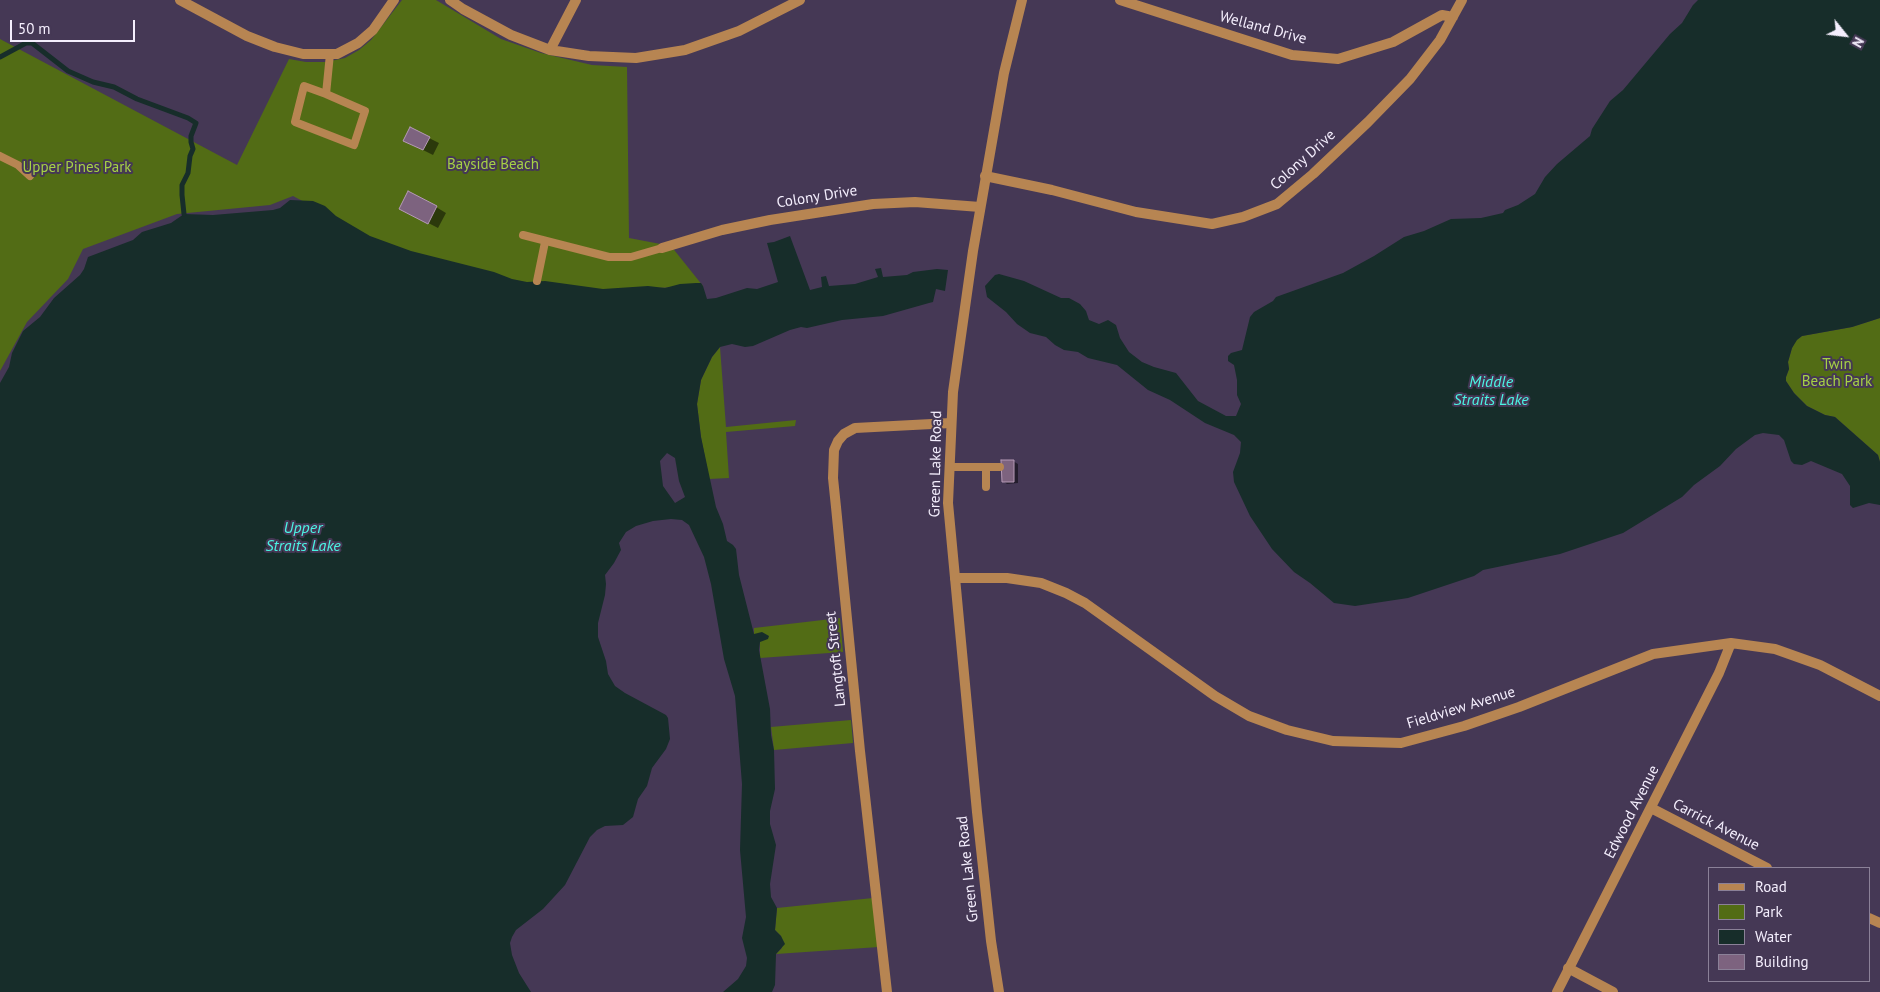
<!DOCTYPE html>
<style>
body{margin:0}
#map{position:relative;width:1880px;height:992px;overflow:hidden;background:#453855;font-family:"PT Sans",sans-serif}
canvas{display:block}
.legend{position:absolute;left:1708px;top:867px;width:162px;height:115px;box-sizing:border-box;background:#453855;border:1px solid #8b8198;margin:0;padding:6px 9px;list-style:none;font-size:15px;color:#f4eefd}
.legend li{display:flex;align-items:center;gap:10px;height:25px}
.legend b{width:25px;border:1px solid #8b8198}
.north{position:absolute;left:1820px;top:10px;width:50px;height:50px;-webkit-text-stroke:4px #453855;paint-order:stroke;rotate:119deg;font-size:14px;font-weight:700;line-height:20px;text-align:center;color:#f4eefd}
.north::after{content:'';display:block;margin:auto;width:18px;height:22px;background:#f4eefd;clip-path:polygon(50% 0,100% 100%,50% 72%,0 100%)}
.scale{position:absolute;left:10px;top:20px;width:125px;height:22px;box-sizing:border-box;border:2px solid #f4eefd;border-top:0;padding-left:6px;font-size:15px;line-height:18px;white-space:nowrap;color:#f4eefd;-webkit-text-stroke:4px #453855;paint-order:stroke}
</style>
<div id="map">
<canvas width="1880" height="992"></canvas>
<ul class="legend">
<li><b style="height:6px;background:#b78552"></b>Road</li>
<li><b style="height:14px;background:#526c15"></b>Park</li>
<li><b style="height:14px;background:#172d2a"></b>Water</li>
<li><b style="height:14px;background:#7d637f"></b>Building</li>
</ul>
<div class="north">N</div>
<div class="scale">50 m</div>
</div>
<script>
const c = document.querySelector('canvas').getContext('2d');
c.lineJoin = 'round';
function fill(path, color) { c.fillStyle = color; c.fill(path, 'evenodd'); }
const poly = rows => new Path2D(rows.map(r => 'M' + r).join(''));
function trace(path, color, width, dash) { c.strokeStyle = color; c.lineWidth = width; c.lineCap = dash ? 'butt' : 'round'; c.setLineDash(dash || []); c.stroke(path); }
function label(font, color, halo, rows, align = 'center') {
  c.font = font + ' "PT Sans",sans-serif'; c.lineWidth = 4; c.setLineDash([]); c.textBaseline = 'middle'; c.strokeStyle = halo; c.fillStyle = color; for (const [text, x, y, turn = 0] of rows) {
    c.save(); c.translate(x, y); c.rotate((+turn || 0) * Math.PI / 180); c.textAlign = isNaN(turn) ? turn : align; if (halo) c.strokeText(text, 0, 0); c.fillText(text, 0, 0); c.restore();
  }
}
fill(poly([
 [402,0,436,0,501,39,541,53,592,65,627,67,629,238,671,246,703,286,585,291,458,284,293,196,270,205,177,214,83,249,68,279,27,322,0,371,0,39,237,165,289,59,306,62,326,62,345,58,359,50,371,40],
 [1880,318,1880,462,1878,455,1835,417,1825,415,1807,406,1794,393,1786,381,1786,377,1789,369,1788,362,1792,348,1796,340,1802,336,1852,327],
 [720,347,726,427,796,420,795,426,726,432,729,478,709,479,701,437,697,404,701,380,712,357],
 [840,618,843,652,760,658,760,642,754,634,754,628],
 [851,720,853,743,774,750,771,727],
 [873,898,879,947,776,954,782,948,781,936,775,930,777,908]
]), '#526c15');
fill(poly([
 [1698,0,1880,0,1880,318,1852,327,1802,336,1797,340,1792,348,1788,362,1789,369,1786,377,1786,381,1794,393,1807,406,1825,415,1835,417,1878,455,1880,462,1880,505,1869,503,1853,508,1850,505,1850,486,1842,474,1811,461,1802,465,1794,464,1791,461,1784,440,1779,435,1763,433,1755,435,1736,449,1720,466,1694,485,1682,497,1623,533,1560,554,1483,570,1474,576,1408,598,1355,606,1334,603,1310,583,1294,572,1272,549,1250,516,1234,482,1233,472,1240,453,1241,442,1234,435,1205,423,1170,400,1148,390,1117,365,1088,358,1078,352,1064,350,1055,345,1046,337,1030,333,1017,324,1006,312,987,297,985,286,995,275,999,274,1024,281,1061,298,1069,298,1080,304,1086,311,1089,320,1099,324,1108,320,1116,325,1120,338,1129,352,1142,362,1154,367,1176,373,1198,401,1226,416,1236,416,1241,404,1237,395,1237,380,1234,365,1228,361,1228,356,1231,353,1242,350,1250,317,1254,312,1273,301,1276,297,1343,273,1374,256,1404,237,1424,231,1451,219,1481,218,1503,213,1505,210,1518,205,1535,194,1545,177,1557,164,1590,136,1592,129,1610,101,1623,90,1670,34,1682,23,1693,5],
 [290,200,313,201,325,206,336,216,370,236,411,251,494,272,512,279,527,282,545,281,603,289,648,286,665,288,680,284,696,283,701,283,703,286,707,299,716,298,747,288,757,289,778,282,767,243,774,242,790,236,810,290,822,287,821,277,826,276,829,286,855,284,878,277,875,269,881,268,883,277,907,275,913,272,937,269,948,270,945,291,936,289,933,302,929,303,883,316,842,320,807,328,801,327,790,330,753,346,745,347,732,344,720,347,712,357,701,380,697,404,701,437,716,507,723,524,727,541,733,545,736,549,739,575,754,634,762,632,769,636,768,639,760,642,759,650,770,709,771,735,774,750,775,789,770,811,770,824,776,845,770,884,771,897,777,908,775,930,781,936,785,944,776,954,775,985,772,992,723,992,738,979,746,966,747,958,742,938,746,917,740,850,742,784,735,696,724,659,711,584,704,557,689,525,682,520,671,519,653,521,636,526,626,532,619,543,621,550,614,563,605,575,606,584,605,595,598,623,598,637,606,661,608,674,615,686,625,693,666,715,668,718,670,739,666,749,652,768,647,786,638,799,633,817,623,825,605,826,597,830,590,837,565,885,543,909,516,930,512,937,510,943,512,955,519,973,531,992,0,992,0,383,9,367,12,353,23,331,40,317,54,298,80,275,84,269,88,257,133,240,142,232,171,223,184,214,213,215,273,210,280,208],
 [667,453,675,458,679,481,685,497,675,503,663,486,660,461]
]), '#172d2a');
fill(poly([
 [429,138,439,143,433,155,405,141],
 [436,207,446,213,438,228,411,214],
 [1013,461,1018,464,1018,483,1007,484,1003,481]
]), '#0007');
trace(poly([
 [0,57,26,43,32,43,68,71,93,82,114,87,137,99,188,118,196,123,191,136,191,142,193,149,190,156,188,173,182,185,182,195,184,214]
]), '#172d2a', 5);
const building = poly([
 [410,127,430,137,423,150,403,141,410,127],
 [408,191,437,206,428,224,399,209,408,191],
 [1001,460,1014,460,1014,482,1002,482,1001,460]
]);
fill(building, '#7d637f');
trace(building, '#b69ab7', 1);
trace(poly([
 [326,94,304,86,295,122,354,145,365,111,326,94,330,54],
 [0,156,18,165,30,176],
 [523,235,609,257,631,257,662,248],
 [537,281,545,242],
 [949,467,1000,467],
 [986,467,986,487]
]), '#b78552', 8);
trace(poly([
 [180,0,247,36,275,47,303,54,337,54,358,43,373,30,394,0],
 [450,0,463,9,511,35,550,50,589,56,636,58,685,50,739,31,800,0],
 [1120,0,1292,55,1338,59,1393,42,1442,15,1453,17],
 [550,50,576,0],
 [985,176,1052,190,1136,212,1212,224,1243,217,1277,204,1313,174,1368,122,1410,79,1440,40,1462,0],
 [662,248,722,230,770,220,873,204,915,202,980,207],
 [955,578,1007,578,1041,583,1066,593,1085,603,1215,696,1249,716,1287,730,1333,741,1401,743,1464,726,1519,707,1653,654,1731,643,1775,649,1820,665,1880,696],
 [1651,808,1767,868],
 [1869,918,1880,923],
 [1568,968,1613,992],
 [887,992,860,751,836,507,833,478,834,450,838,441,844,434,855,428,951,423],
 [1557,992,1719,673,1731,643]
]), '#b78552', 10);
trace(poly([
 [999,992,991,941,977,812,948,503,953,392,973,251,1004,73,1022,0]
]), '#b78552', 10);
label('15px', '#f4eefd', '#453855', [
 ["Welland Drive",1263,28,15],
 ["Colony Drive",1303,160,-42],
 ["Colony Drive",817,197,-9],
 ["Green Lake Road",936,464,-89],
 ["Langtoft Street",836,659,-96],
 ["Fieldview Avenue",1461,708,-17],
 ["Edwood Avenue",1632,812,-63],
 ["Carrick Avenue",1716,825,27],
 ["Green Lake Road",968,869,-96]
]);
label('15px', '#a6d245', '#453855', [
 ["Bayside Beach",493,165],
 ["Upper Pines Park",77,168],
 ["Twin",1837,365],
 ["Beach Park",1837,382]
]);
label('italic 16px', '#4bf4e3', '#453855', [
 ["Middle",1491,382],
 ["Straits Lake",1491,400],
 ["Upper",303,528],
 ["Straits Lake",303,546]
]);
</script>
